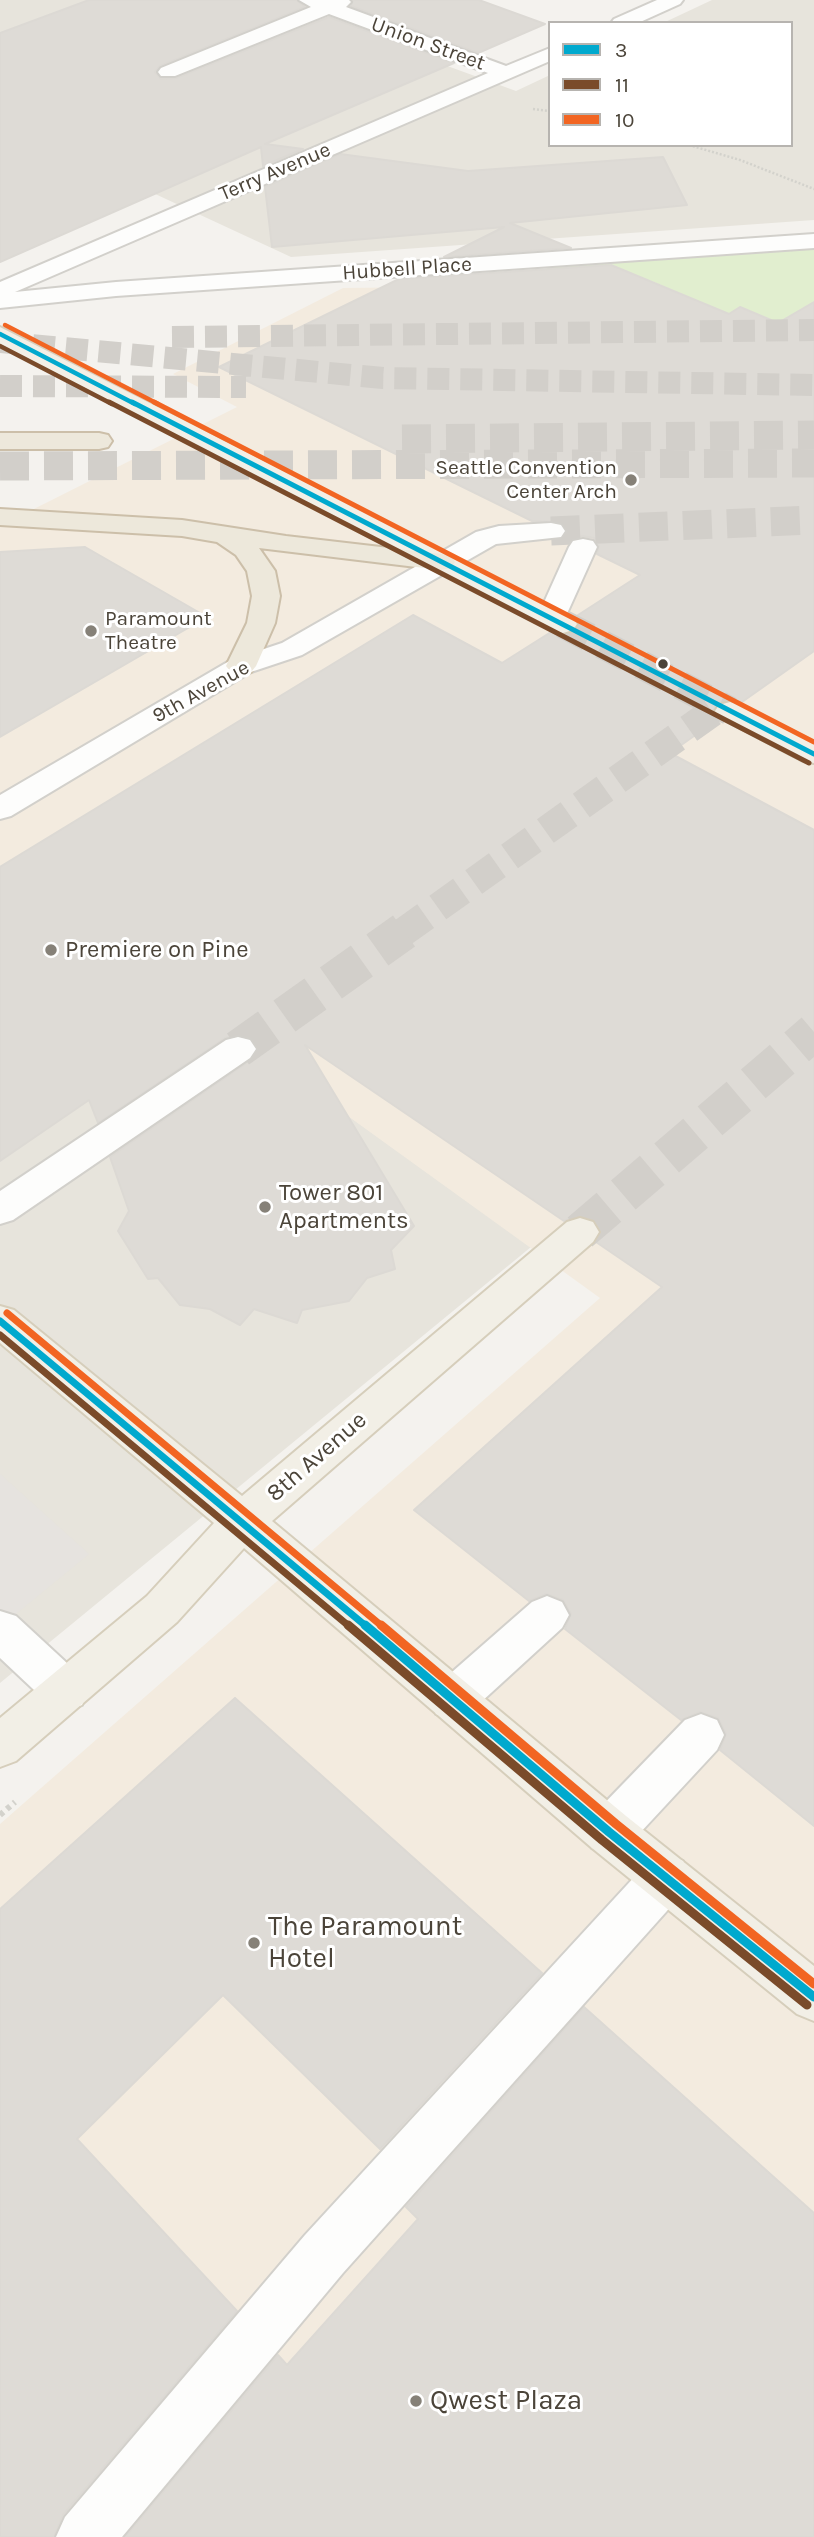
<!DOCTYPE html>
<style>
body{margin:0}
#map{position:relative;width:814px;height:2537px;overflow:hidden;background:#f4f2ee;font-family:Karla,sans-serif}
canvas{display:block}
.legend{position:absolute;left:548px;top:21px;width:245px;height:126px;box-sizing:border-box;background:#fff;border:2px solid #b7b4b0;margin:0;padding:9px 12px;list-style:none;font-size:21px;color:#4b4439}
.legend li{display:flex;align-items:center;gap:14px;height:35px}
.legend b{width:35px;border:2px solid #b7b4b0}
</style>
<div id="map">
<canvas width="814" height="2537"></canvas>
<ul class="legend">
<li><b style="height:9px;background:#00a9ce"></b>3</li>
<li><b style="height:9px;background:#7a4b2a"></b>11</li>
<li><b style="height:9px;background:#f26522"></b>10</li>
</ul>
</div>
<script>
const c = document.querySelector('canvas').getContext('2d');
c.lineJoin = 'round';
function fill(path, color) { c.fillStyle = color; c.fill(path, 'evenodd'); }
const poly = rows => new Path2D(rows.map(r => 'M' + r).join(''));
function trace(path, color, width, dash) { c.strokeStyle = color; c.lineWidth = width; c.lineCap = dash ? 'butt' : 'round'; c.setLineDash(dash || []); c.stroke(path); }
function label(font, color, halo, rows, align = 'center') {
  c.font = font + ' Karla,sans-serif'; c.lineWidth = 6; c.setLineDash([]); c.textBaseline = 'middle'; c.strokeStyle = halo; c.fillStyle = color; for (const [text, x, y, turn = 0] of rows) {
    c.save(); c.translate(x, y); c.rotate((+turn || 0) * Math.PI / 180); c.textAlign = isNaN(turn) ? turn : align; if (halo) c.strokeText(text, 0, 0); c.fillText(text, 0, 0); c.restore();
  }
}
fill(poly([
 [0,0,333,0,302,13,516,91,550,75,550,145,791,145,791,23,663,23,712,0,814,0,814,220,291,257,0,122],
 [0,865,531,1247,0,1683]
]), '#e7e4dc');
fill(poly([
 [814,283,814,2537,0,2537,0,1824,600,1298,0,865,0,526,237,407,173,374,343,288]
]), '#f3ebdf');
fill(poly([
 [814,241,814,310,778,323,740,307,729,314,649,280,574,290,535,259]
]), '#e1eecf');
fill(poly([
 [0,1474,89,1554,0,1627]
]), '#e6e3df');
const building = poly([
 [89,0,297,0,305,7,160,66,155,72,161,79,176,78,329,17,454,63,265,144,303,149,263,166,261,147,0,262,0,33,89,0],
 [353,0,479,0,545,24,478,53,351,6,353,0],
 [340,154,468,171,663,157,687,205,510,223,571,248,444,257,504,227,272,247,265,187,340,154],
 [611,265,729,314,740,307,778,323,814,302,814,651,742,702,729,699,718,702,713,710,718,719,670,753,814,830,814,1826,720,1750,726,1734,718,1718,700,1712,681,1720,565,1629,571,1614,563,1600,546,1594,529,1601,414,1510,662,1287,596,1242,601,1231,595,1221,579,1215,564,1221,305,1045,414,1226,391,1250,395,1269,367,1278,349,1301,302,1310,297,1323,254,1309,240,1325,210,1309,180,1305,158,1278,148,1279,118,1231,129,1211,110,1157,251,1060,258,1048,251,1037,239,1034,225,1038,98,1123,89,1100,0,1161,0,867,413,615,502,663,551,632,562,636,574,633,579,625,575,617,640,575,597,554,599,546,594,538,582,536,570,540,564,537,567,530,562,522,532,521,219,367,399,279,611,265],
 [85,547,207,617,0,737,0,552,85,547],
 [235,1698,542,1973,380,2149,223,1995,77,2139,237,2311,63,2515,54,2537,0,2537,0,1909,235,1698],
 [584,2007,814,2213,814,2537,125,2537,278,2355,287,2365,418,2219,406,2207,584,2007]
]);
fill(building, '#dedbd6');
trace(building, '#dcd9d4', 2);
trace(poly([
 [551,531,814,520],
 [402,933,721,706]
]), '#d2cfca', 29, [29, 15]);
trace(poly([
 [238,1049,404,931]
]), '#d2cfca', 38, [38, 19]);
trace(poly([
 [563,624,730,711]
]), '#d2cfca', 29, [29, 15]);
trace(poly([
 [580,1232,814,1032]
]), '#d2cfca', 38, [38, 19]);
trace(poly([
 [172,337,814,330],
 [0,342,383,378,814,385],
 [0,386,246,387]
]), '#d2cfca', 22, [22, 11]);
trace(poly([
 [402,439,814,435],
 [0,466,814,463]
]), '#d2cfca', 29, [29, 15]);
const minor = poly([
 [299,0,349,0,351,2,346,7,506,66,550,48,550,61,15,292,116,282,814,234,814,248,116,296,0,308,0,282,488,73,329,14,175,76,161,76,158,72,161,68,311,7,299,0],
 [657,0,683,0,680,4,638,23,611,23,614,19,657,0],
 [551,523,561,525,565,531,561,537,496,544,302,655,251,672,11,816,0,819,0,795,231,660,282,643,476,532,499,526,551,523],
 [583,539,593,541,597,547,565,618,561,624,551,627,541,624,537,618,569,547,573,541,583,539],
 [238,1037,250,1040,256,1049,250,1058,13,1220,0,1224,0,1191,226,1040,238,1037],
 [547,1596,562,1602,569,1615,562,1628,468,1714,452,1720,436,1714,430,1700,436,1686,532,1602,547,1596],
 [0,1611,16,1616,82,1677,88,1691,82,1705,66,1711,50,1705,0,1658,0,1611],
 [701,1714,717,1720,724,1735,717,1750,626,1848,609,1854,592,1848,586,1832,592,1816,685,1720,701,1714],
 [666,1854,683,1861,690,1877,683,1893,343,2273,122,2537,56,2537,65,2517,305,2235,649,1861,666,1854]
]);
const major = poly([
 [0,327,573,618,577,624,573,630,563,633,553,630,0,344,0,327],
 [730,702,741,705,814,742,814,763,803,761,719,717,715,711,719,705,730,702],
 [580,1218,593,1222,599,1232,593,1242,272,1521,626,1816,814,1966,814,2021,797,2014,592,1848,244,1548,177,1622,16,1761,0,1767,0,1718,147,1596,214,1523,0,1343,0,1306,14,1310,242,1496,567,1222,580,1218]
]);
const highway = poly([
 [0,433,99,433,108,435,112,441,108,447,99,449,0,449,0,433],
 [0,509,182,520,286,536,441,554,451,556,455,562,451,568,441,570,259,548,275,571,280,596,275,623,256,666,251,672,241,675,231,672,226,666,247,623,252,596,247,571,236,555,217,542,182,536,0,525,0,509]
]);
trace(minor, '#d2d0cb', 4);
trace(major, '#d6cebb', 4);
trace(highway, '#ccbfa9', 4);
trace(poly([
 [533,109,550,111],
 [689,145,740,160,814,189]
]), '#d3d2cc', 2.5, [2, 2]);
trace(poly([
 [0,1815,15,1802]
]), '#d3d2cc', 6, [4.5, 4.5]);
fill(minor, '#fdfdfc');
fill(major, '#f2efe6');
fill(highway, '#ede8db');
trace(poly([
 [0,334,135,404]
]), '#00a9ce', 4.5);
trace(poly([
 [132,402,814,754]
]), '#00a9ce', 5);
trace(poly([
 [0,1321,367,1627]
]), '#00a9ce', 7);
trace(poly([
 [365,1625,609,1832,814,1997]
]), '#00a9ce', 9);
trace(poly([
 [0,346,112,404]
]), '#7a4b2a', 4.5);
trace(poly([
 [109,402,809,763]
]), '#7a4b2a', 5);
trace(poly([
 [0,1335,350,1627]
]), '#7a4b2a', 7);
trace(poly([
 [348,1625,602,1840,807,2005]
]), '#7a4b2a', 9);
trace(poly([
 [5,325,158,404]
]), '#f26522', 4.5);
trace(poly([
 [154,402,814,742]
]), '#f26522', 5);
trace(poly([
 [7,1313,383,1627]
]), '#f26522', 7);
trace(poly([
 [381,1625,616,1824,814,1984]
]), '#f26522', 9);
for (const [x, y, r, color] of [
 [631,480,7,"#868178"],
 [91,631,7,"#868178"],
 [663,664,6,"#4b4439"],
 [51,950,7,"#868178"],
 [265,1207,7,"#868178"],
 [254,1943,7,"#868178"],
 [416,2401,7,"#868178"]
]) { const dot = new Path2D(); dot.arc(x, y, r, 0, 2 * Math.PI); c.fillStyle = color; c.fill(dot); trace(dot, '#fff', 2.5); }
label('21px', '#4b4439', '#fff', [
 ["Union Street",428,44,20],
 ["Terry Avenue",275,172,-23],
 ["Hubbell Place",407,269,-4],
 ["9th Avenue",201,692,-29]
]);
label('21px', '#4b4439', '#fff', [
 ["Seattle Convention",617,468],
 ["Center Arch",617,492],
 ["Paramount",105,619,"left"],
 ["Theatre",105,643,"left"]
], 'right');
label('24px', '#4b4439', '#fff', [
 ["Premiere on Pine",65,950],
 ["Tower 801",279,1193],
 ["Apartments",279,1221]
], 'left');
label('24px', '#4b4439', '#fff', [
 ["8th Avenue",317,1457,-41]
]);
label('28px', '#4b4439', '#fff', [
 ["The Paramount",268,1927],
 ["Hotel",268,1959],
 ["Qwest Plaza",430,2401]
], 'left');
</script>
